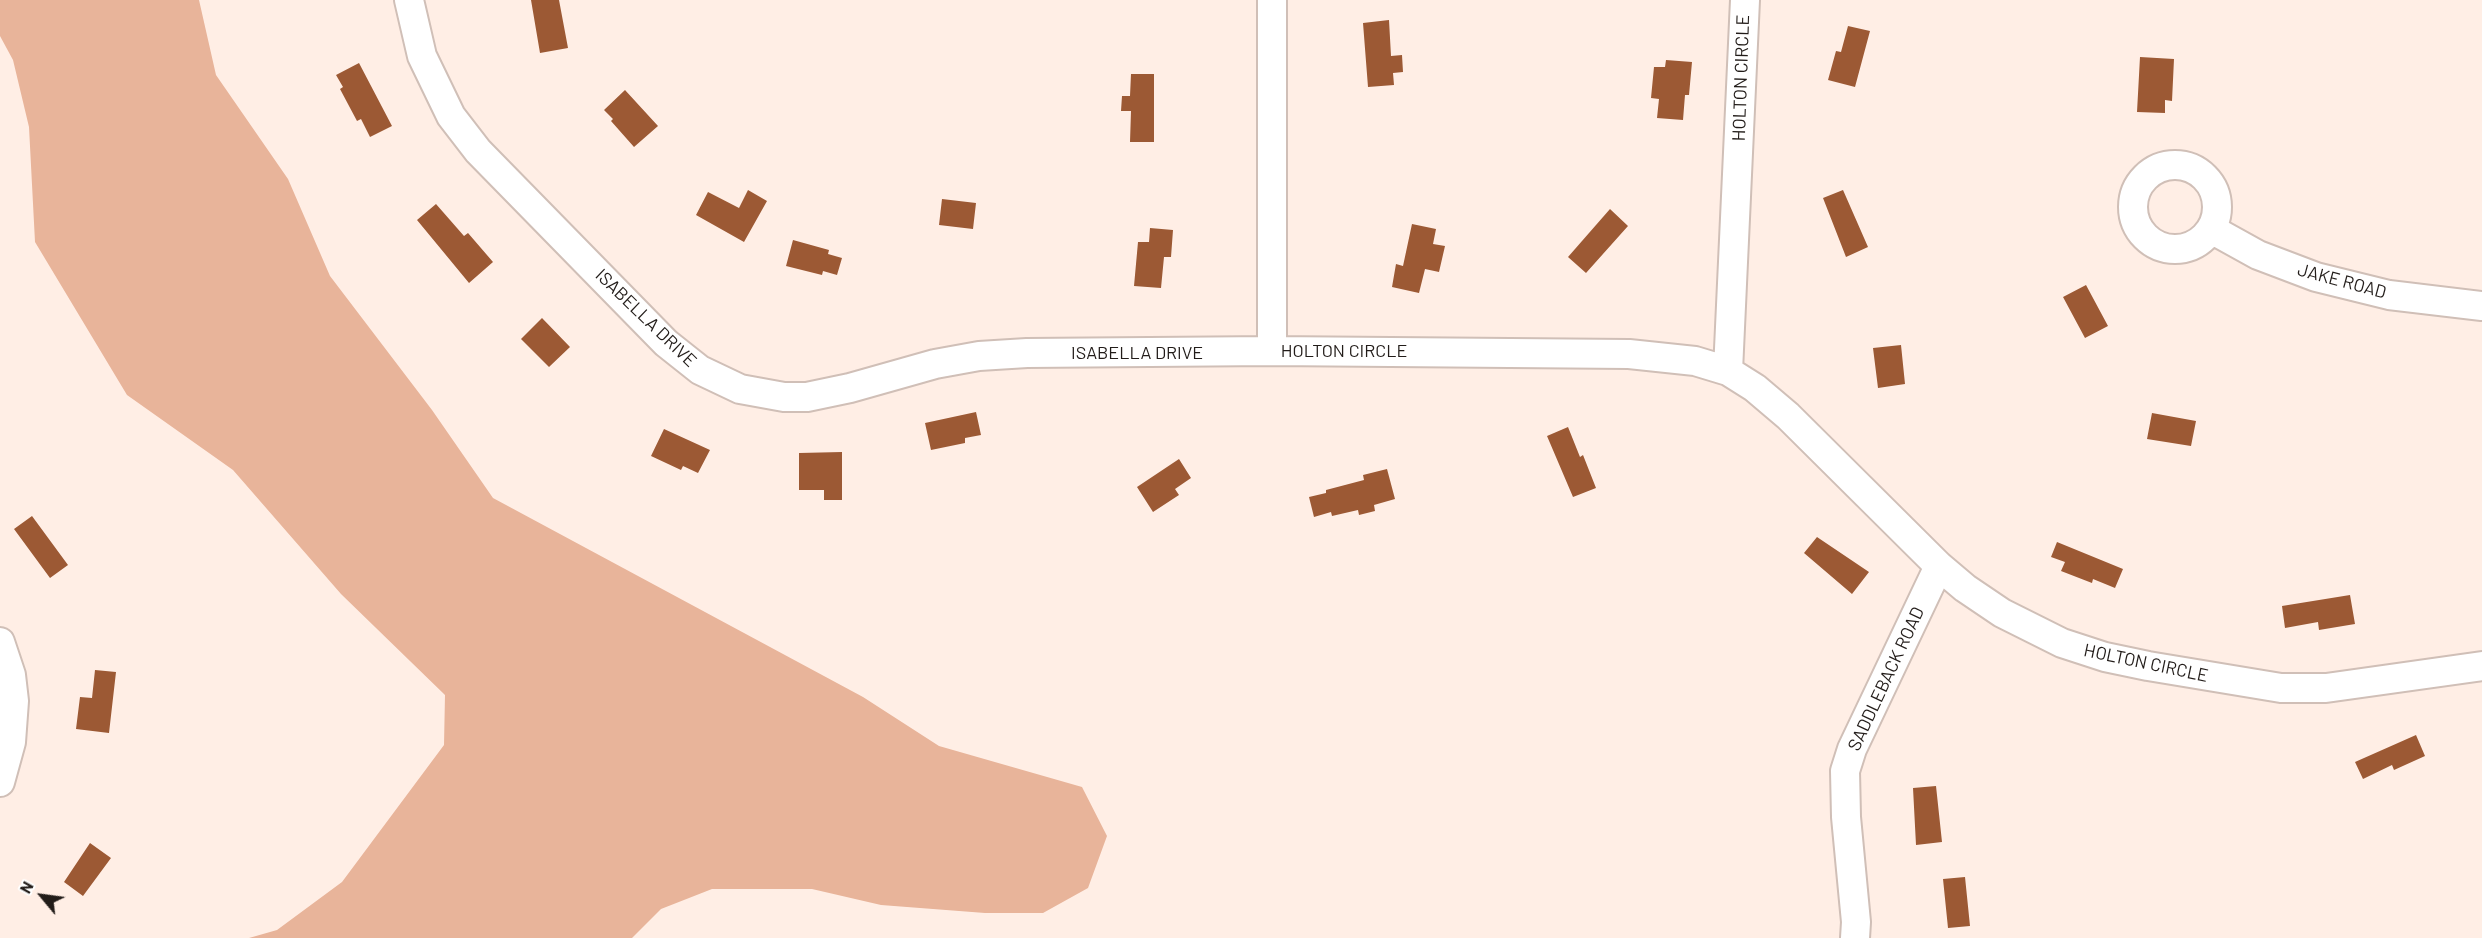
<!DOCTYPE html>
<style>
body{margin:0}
#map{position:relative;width:2482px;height:938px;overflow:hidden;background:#ffeee5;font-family:Barlow,sans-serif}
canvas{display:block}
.north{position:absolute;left:12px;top:866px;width:60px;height:60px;-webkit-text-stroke:4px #fff;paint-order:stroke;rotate:299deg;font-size:16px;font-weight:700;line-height:24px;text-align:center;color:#221c19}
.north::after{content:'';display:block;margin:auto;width:21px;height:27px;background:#221c19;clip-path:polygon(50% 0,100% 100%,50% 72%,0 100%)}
</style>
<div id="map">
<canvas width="2482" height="938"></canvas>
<div class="north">N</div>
</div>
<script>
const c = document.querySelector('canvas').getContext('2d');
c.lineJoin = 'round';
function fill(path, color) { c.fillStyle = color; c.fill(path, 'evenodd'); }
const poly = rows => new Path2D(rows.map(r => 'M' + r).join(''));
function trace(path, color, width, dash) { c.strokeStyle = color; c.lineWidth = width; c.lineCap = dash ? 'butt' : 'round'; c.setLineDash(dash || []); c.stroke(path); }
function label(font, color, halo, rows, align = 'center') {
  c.font = font + ' Barlow,sans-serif'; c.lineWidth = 5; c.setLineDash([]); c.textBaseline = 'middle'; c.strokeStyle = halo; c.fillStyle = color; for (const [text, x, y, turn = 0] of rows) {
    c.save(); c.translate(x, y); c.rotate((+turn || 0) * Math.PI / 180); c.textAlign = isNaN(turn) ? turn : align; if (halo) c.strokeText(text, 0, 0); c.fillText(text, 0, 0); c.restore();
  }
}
fill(poly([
 [0,0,199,0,216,75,288,179,330,276,432,410,493,498,863,697,939,746,1082,787,1107,836,1088,888,1043,913,985,913,881,905,812,889,712,889,661,909,632,938,249,938,277,930,342,882,444,745,445,695,341,594,233,470,127,395,35,242,29,127,13,60,0,36]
]), '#e8b49a');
fill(poly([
 [531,0,559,0,568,48,540,53],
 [1389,20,1391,56,1402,55,1403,72,1393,73,1394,85,1368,87,1363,23],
 [1848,26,1870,31,1855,87,1828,80,1836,51,1841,52],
 [2140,57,2174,59,2172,101,2165,100,2165,113,2137,112],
 [1666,60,1692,62,1689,95,1685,95,1683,120,1657,118,1659,99,1651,98,1654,67,1665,67],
 [359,63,392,126,370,137,361,119,357,121,340,89,343,87,336,75],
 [1131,74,1154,74,1154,142,1130,142,1131,111,1121,111,1122,96,1130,96],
 [625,90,658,126,634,147,611,121,613,119,604,110],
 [748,190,767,201,744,242,696,215,708,192,739,208],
 [1843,190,1868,247,1846,257,1823,198],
 [942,199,976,203,973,229,939,225],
 [436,204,464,236,468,233,493,262,469,283,417,220],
 [1610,209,1628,226,1586,273,1568,257],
 [1412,224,1436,229,1433,244,1445,246,1439,272,1425,269,1419,293,1392,287,1396,264,1403,266],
 [1150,228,1173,230,1171,257,1164,257,1161,288,1134,286,1138,242,1149,242],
 [793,240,829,250,828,254,842,258,837,275,823,271,822,275,786,266],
 [2086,285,2108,326,2085,338,2063,297],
 [542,318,570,347,549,367,521,339],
 [1901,345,1905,384,1878,388,1873,348],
 [976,412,981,435,965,438,965,443,931,450,925,423],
 [2152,413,2196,421,2191,446,2147,439],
 [1568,427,1580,457,1583,455,1596,488,1573,497,1547,436],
 [664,429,710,450,698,473,683,466,681,470,651,456],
 [842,452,842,500,824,500,824,490,799,490,799,453],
 [1179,459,1191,478,1175,489,1179,495,1153,512,1137,487],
 [1387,469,1395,499,1374,505,1375,511,1359,515,1358,510,1332,516,1331,512,1314,517,1309,497,1326,493,1326,490,1364,480,1363,475],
 [32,516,68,565,50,578,14,529],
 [1817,537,1869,572,1852,594,1804,553],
 [2057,542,2123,569,2115,588,2093,579,2092,583,2061,571,2065,562,2051,557],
 [2350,595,2355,624,2319,630,2318,622,2285,628,2282,606],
 [95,670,116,672,109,733,76,729,80,697,92,698],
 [2416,735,2425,756,2394,770,2392,765,2363,779,2355,762],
 [1936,786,1942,842,1916,845,1913,788],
 [90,843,111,858,83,896,64,882],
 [1965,877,1970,926,1948,928,1943,879]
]), '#9c5934');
const minor = poly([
 [409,0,422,56,451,116,478,151,666,343,700,370,740,389,784,397,807,397,850,388,935,364,979,356,1027,353,1272,351],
 [1272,0,1272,351,1629,354,1695,361,1728,371,1755,388,1788,416,1939,566,1965,588,2002,613,2062,643,2105,657,2148,666,2281,688,2326,688,2482,666],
 '2133 207a42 42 0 1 1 84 0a42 42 0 1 1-84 0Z',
 [2211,229,2258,255,2316,277,2389,295,2482,306],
 [1728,371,1745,0],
 [0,642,11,675,14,701,11,742,0,782],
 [1855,938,1856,922,1846,817,1845,771,1852,749,1939,566]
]);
trace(minor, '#d0bfb7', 32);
trace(minor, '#fff', 28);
label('18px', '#221c19', '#fff', [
 ["HOLTON CIRCLE",1741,78,-88],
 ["JAKE ROAD",2342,281,15],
 ["ISABELLA DRIVE",646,318,44],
 ["HOLTON CIRCLE",1344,351],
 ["ISABELLA DRIVE",1137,353],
 ["HOLTON CIRCLE",2146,663,12],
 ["SADDLEBACK ROAD",1886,679,-65]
]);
</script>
